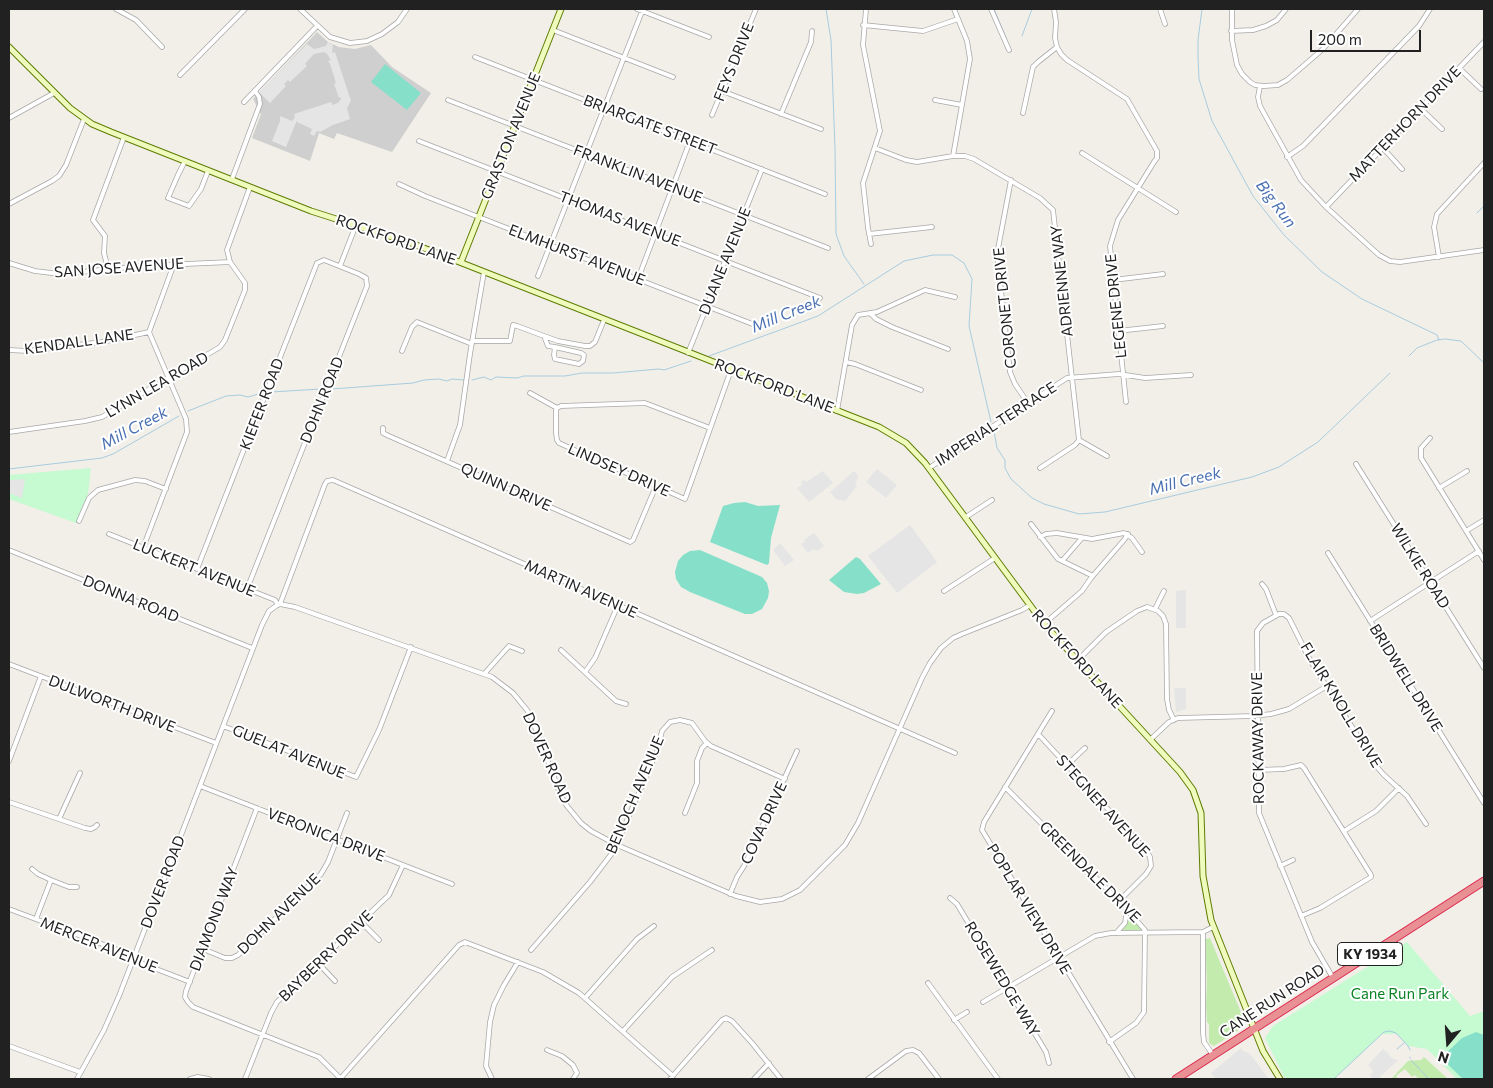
<!DOCTYPE html>
<style>
body{margin:0}
#map{position:relative;width:1493px;height:1088px;overflow:hidden;background:#f1efe8;font-family:Commissioner,sans-serif}
canvas{display:block}
.frame{position:absolute;inset:0;border:10px solid #212121;pointer-events:none}
.north{position:absolute;left:1423px;top:1018px;width:50px;height:50px;-webkit-text-stroke:4px #fff;paint-order:stroke;rotate:198deg;font-size:14px;font-weight:700;line-height:20px;text-align:center;color:#212121}
.north::after{content:'';display:block;margin:auto;width:18px;height:22px;background:#212121;clip-path:polygon(50% 0,100% 100%,50% 72%,0 100%)}
.scale{position:absolute;left:1310px;top:30px;width:111px;height:22px;box-sizing:border-box;border:2px solid #212121;border-top:0;padding-left:6px;font-size:15px;line-height:18px;white-space:nowrap;color:#212121;-webkit-text-stroke:4px #fff;paint-order:stroke}
</style>
<div id="map">
<canvas width="1493" height="1088"></canvas>
<div class="frame"></div>
<div class="north">N</div>
<div class="scale">200 m</div>
</div>
<script>
const c = document.querySelector('canvas').getContext('2d');
c.lineJoin = 'round';
function fill(path, color) { c.fillStyle = color; c.fill(path, 'evenodd'); }
const poly = rows => new Path2D(rows.map(r => 'M' + r).join(''));
function trace(path, color, width, dash) { c.strokeStyle = color; c.lineWidth = width; c.lineCap = dash ? 'butt' : 'round'; c.setLineDash(dash || []); c.stroke(path); }
function label(font, color, halo, rows, align = 'center') {
  c.font = font + ' Commissioner,sans-serif'; c.lineWidth = 4; c.setLineDash([]); c.textBaseline = 'middle'; c.strokeStyle = halo; c.fillStyle = color; for (const [text, x, y, turn = 0] of rows) {
    c.save(); c.translate(x, y); c.rotate((+turn || 0) * Math.PI / 180); c.textAlign = isNaN(turn) ? turn : align; if (halo) c.strokeText(text, 0, 0); c.fillText(text, 0, 0); c.restore();
  }
}
fill(poly([
 [317,32,328,42,339,47,355,49,371,45,392,67,431,93,392,152,337,133,334,139,319,133,310,161,252,138,261,114,253,99]
]), '#cfcfcf');
fill(poly([
 [1130,915,1142,928,1142,932,1122,931,1127,924],
 [1210,938,1245,1022,1242,1028,1214,1046,1209,1043,1209,1024,1207,1022,1206,1004,1207,982,1205,940,1206,939],
 [1424,1057,1447,1078,1445,1079,1419,1079,1415,1075,1412,1077,1405,1069,1397,1075,1396,1079,1392,1078,1408,1061,1421,1060]
]), '#c4ebae');
fill(poly([
 [91,468,88,494,76,523,9,499,9,475],
 [1407,942,1470,1016,1484,1011,1484,1079,1457,1079,1427,1049,1408,1046,1397,1034,1382,1034,1334,1079,1285,1079,1265,1038,1273,1026]
]), '#c6fad1');
fill(poly([
 [385,64,421,93,407,110,371,82],
 [745,502,758,506,780,505,771,538,769,563,767,565,710,542,723,506,734,503],
 [700,550,762,577,767,583,769,591,768,598,762,609,752,614,745,614,690,592,681,587,676,579,675,572,678,561,683,555,690,551],
 [856,557,860,559,881,584,864,593,857,594,844,592,829,580],
 [1476,1032,1484,1035,1484,1079,1463,1079,1441,1058,1462,1038]
]), '#86e0c9');
fill(poly([
 [328,42,333,45,332,53,335,52,351,101,347,108,350,119,333,125,320,132,317,131,314,136,310,134,312,129,297,122,297,120,286,147,272,141,280,121,280,116,292,121,295,117,294,114,331,102,332,105,338,103,341,99,341,97,339,98,334,84,336,83,330,64,328,61,331,60,327,54,324,52,314,54,311,57,305,64,307,66,290,82,288,80,284,84,286,86,270,103,259,92,307,44,314,49,326,46],
 [877,469,897,485,886,498,866,482],
 [823,471,833,483,809,502,797,488,802,485,801,483,804,479,806,482],
 [854,471,858,475,857,481,855,484,857,486,845,501,836,499,830,492],
 [25,479,22,498,9,493,10,480],
 [910,525,937,562,897,593,868,556],
 [814,533,824,546,817,551,814,549,808,553,801,544,805,542,804,540],
 [780,543,794,560,785,566,773,550],
 [1186,590,1186,628,1176,628,1176,591],
 [1174,688,1186,688,1186,709,1176,712],
 [1241,1048,1243,1051,1250,1054,1269,1079,1216,1079,1211,1073],
 [1383,1049,1388,1053,1391,1058,1398,1060,1378,1079,1372,1079,1370,1074,1373,1073,1372,1069,1368,1065]
]), '#e5e5e5');
trace(poly([
 [826,9,831,40,835,149,836,234,844,256,864,284],
 [994,9,1007,40],
 [1202,9,1198,40,1198,56,1199,79,1203,92,1212,121,1253,196,1284,235,1322,272,1362,299,1437,335,1439,340],
 [1022,36,1032,9],
 [1477,213,1484,206],
 [709,356,818,316,904,261,933,255,952,255,964,263,972,279,969,326,991,422],
 [1409,356,1417,348,1437,340,1445,339,1461,341,1484,363],
 [472,380,484,377,491,380,496,377,517,378,524,376,565,376,582,373,613,373,659,369,664,370,691,361],
 [332,389,413,383,424,380,439,379,447,381,452,379,464,380],
 [271,392,321,389],
 [188,411,226,396,240,395,248,397,262,393],
 [994,431,997,448,1005,460,1005,468,1011,479,1032,498,1044,504,1079,514,1105,512,1252,477,1279,467,1318,442,1390,373],
 [9,469,102,458,113,454,179,416],
 [1397,1049,1404,1043],
 [1410,1057,1410,1058],
 [1411,1060,1429,1079],
 [1338,1075,1384,1032,1390,1031,1396,1033,1408,1046,1410,1050],
 [1334,1079,1337,1076]
]), '#a8cbdf', 1);
const street = poly([
 [116,9,136,20,162,47],
 [300,9,330,37,350,43,367,41,382,34,398,22,407,9],
 [637,9,709,37],
 [866,9,863,45,880,131,863,183,868,228,871,244],
 [991,9,1009,50],
 [1054,9,1056,22,1055,38,1057,47,1061,54,1067,60,1127,99,1157,151,1157,158,1154,162,1118,220,1110,246,1126,402],
 [1160,9,1165,24],
 [1232,9,1232,40,1237,65,1242,74,1250,82,1255,85,1264,86,1278,85,1287,80,1323,49,1358,9],
 [863,25,923,31,958,19],
 [553,30,673,77],
 [1231,31,1253,30,1266,26,1277,20,1286,9],
 [475,57,825,194],
 [1459,68,1481,89],
 [180,75,245,9],
 [1260,86,1258,97,1260,106,1301,180,1326,207,1379,255,1390,261,1400,262,1484,250],
 [722,91,821,129],
 [448,100,828,248],
 [935,100,962,105],
 [244,102,317,26],
 [1420,108,1442,129],
 [1023,113,1033,67,1038,62,1057,47],
 [781,114,811,42,812,31],
 [712,115,756,9],
 [9,118,54,93],
 [419,141,820,298],
 [1382,147,1402,169],
 [875,148,906,160,917,162,953,156,965,156,974,159,1040,198,1053,210,1079,440,1075,445,1040,468],
 [1082,153,1176,212],
 [953,156,970,59,967,41,954,9],
 [1287,157,1303,146,1419,26,1430,9],
 [185,161,178,175,168,198,189,206,201,189,208,171],
 [232,179,260,104,259,97,255,91],
 [1011,180,997,254,1010,372,1015,384,1028,403],
 [399,184,425,196,755,325],
 [9,204,52,181,59,176,66,165,84,119],
 [1326,207,1484,42],
 [869,234,932,227],
 [1439,257,1434,227,1437,214,1484,163],
 [9,263,35,271,60,274,141,266,230,262],
 [340,266,356,225],
 [108,269,104,253,105,236,93,220,124,137],
 [538,276,643,9],
 [638,279,690,141],
 [1113,280,1163,274],
 [871,314,876,319,892,327,948,349],
 [1118,331,1163,326],
 [544,336,558,341,585,346,590,346,595,342,604,320],
 [472,341,510,341,513,325,517,326,544,336,548,346,555,347,581,353,584,355,583,361,579,364,555,359,554,355,555,347],
 [9,350,28,351,102,342,149,332],
 [402,351,412,327,417,322,472,344],
 [688,353,762,169],
 [846,362,855,364,921,390],
 [530,393,557,408,561,406,645,403,710,428],
 [557,408,556,410,556,433,557,440,559,443,685,499,731,370],
 [837,411,852,325,858,315,877,312,925,290,955,297],
 [383,428,383,433,389,436,630,542,633,540,656,486],
 [9,432,85,421,102,417,220,347,225,340,245,290,245,283,230,262,227,250,250,187],
 [1430,438,1421,448,1421,458,1484,560],
 [1079,440,1107,456],
 [447,461,460,425,470,354,484,272],
 [1356,464,1484,668],
 [929,468,1067,378,1119,374,1145,378,1191,375],
 [1439,488,1467,471],
 [966,517,992,500],
 [79,521,89,498,98,490,135,480,145,481,166,489],
 [1031,524,1058,559,1093,576],
 [1466,531,1484,520],
 [109,534,275,600,278,605],
 [1040,537,1046,534,1057,533,1092,539,1124,533,1132,538,1142,552],
 [143,548,187,432,186,419,149,332,174,264],
 [9,550,252,648],
 [1328,553,1484,803],
 [1062,561,1082,538],
 [197,569,317,263,324,260,359,274,366,278,367,286,247,589],
 [1262,584,1266,589,1276,615],
 [944,591,995,558],
 [280,604,325,484,327,481,333,480,955,753],
 [1155,609,1164,591],
 [1370,621,1479,551],
 [1044,624,1082,591,1091,578,1124,540,1128,534],
 [561,650,616,701,626,704],
 [1077,661,1106,632,1137,611,1147,607,1158,611,1163,616,1166,624,1167,699,1169,710,1174,720],
 [9,664,216,743],
 [585,672,595,658,618,605],
 [485,673,509,646,522,651],
 [1052,711,984,822,982,830,1133,1079],
 [223,726,356,777,379,730,411,647],
 [1038,734,1146,850,1150,857,1151,866,1146,874,1119,901],
 [1150,740,1169,722,1178,718,1254,716,1271,714,1289,709,1327,686],
 [9,761,41,676],
 [1067,765,1085,748],
 [1258,770,1284,769,1301,765,1304,768,1371,875,1371,877,1320,908,1301,916],
 [200,786,452,884],
 [1005,787,1119,901,1145,930,1144,1012,1136,1023,1109,1042],
 [9,802,85,828,91,829,95,827,97,825],
 [257,808,186,991,185,997,188,1002,193,1007,319,1057,341,1079],
 [685,813,697,783,697,761,702,748,707,743],
 [59,819,80,773],
 [1344,831,1376,811,1399,788],
 [1280,866,1293,860],
 [32,869,38,874,51,880,69,887,77,887],
 [730,894,737,877,744,866,797,751],
 [950,898,957,904,1046,1052,1049,1063],
 [9,909,123,952,133,960,190,982],
 [36,919,51,880],
 [361,922,379,940],
 [1203,932,1203,1033,1204,1042,1213,1055],
 [1116,933,1125,923,1127,910],
 [203,949,225,958,232,958,238,955,321,874,328,862,347,813],
 [531,950,590,882,616,848,618,841,657,751,662,731,670,722,680,720,692,723,705,741,711,746,785,779],
 [318,963,335,981],
 [1333,978,1312,942,1259,813,1257,638,1257,631,1263,623,1279,614,1284,614,1289,618,1310,660,1377,767,1384,775,1407,796,1426,824],
 [928,983,998,1079],
 [585,998,637,939,654,926],
 [983,1002,1095,936,1111,933,1203,932,1213,927],
 [954,1020,967,1012],
 [623,1031,672,977,712,950],
 [9,1046,80,1072],
 [547,1050,562,1056,573,1065,577,1073,573,1079],
 [77,1079,104,1030,119,996,262,625,269,611,276,606,280,604,295,607,492,677,513,693,527,710,532,719,561,796,567,806,581,823,591,831,617,845,736,896,760,902,782,899,800,890,845,845,858,823,922,678,930,663,941,648,953,638,962,634,1022,610,1030,605],
 [190,1079,198,1077,209,1079],
 [245,1079,271,1013,277,1002,389,895,403,865],
 [340,1079,459,945,465,942,543,972,579,993,673,1076],
 [492,1079,486,1066,490,1022,494,1005,504,985,518,962],
 [670,1079,722,1020,726,1018,732,1021,752,1043,781,1079],
 [754,1079,769,1063],
 [868,1079,906,1051,913,1050,919,1053,939,1079]
]);
const secondary = poly([
 [9,47,70,108,92,124,111,132,311,211,411,243,879,427,906,443,925,463,1044,624,1180,772,1193,790,1201,813,1203,876,1211,920,1263,1051,1280,1079],
 [461,262,561,9]
]);
const highway = poly([
 [1176,1079,1484,881]
]);
trace(street, '#a8a8a8', 5.5);
trace(secondary, '#5f7c04', 7);
trace(highway, '#dd274d', 9);
trace(street, '#fff', 4);
trace(secondary, '#effabd', 5);
trace(highway, '#e89094', 7);
for (const [x, y, w] of [
 [1370,954,65]
]) { const box = new Path2D(); box.roundRect(x - w / 2, y - 11.5, w, 23, 4); c.fillStyle = '#fff'; c.fill(box); trace(box, '#212121', 1); }
label('bold 14px', '#212121', null, [
 ["KY 1934",1370,954]
]);
label('15px', '#212121', '#fff', [
 ["FEYS DRIVE",734,62,-68],
 ["MATTERHORN DRIVE",1405,124,-46],
 ["BRIARGATE STREET",650,125,21],
 ["GRASTON AVENUE",511,136,-68],
 ["FRANKLIN AVENUE",638,174,21],
 ["THOMAS AVENUE",620,219,21],
 ["ROCKFORD LANE",396,240,19],
 ["ELMHURST AVENUE",577,255,21],
 ["DUANE AVENUE",725,261,-68],
 ["SAN JOSE AVENUE",119,268,-4],
 ["ADRIENNE WAY",1062,281,-96],
 ["LEGENE DRIVE",1116,306,-96],
 ["CORONET DRIVE",1005,308,-96],
 ["KENDALL LANE",79,342,-8],
 ["LYNN LEA ROAD",157,385,-30],
 ["ROCKFORD LANE",774,386,21],
 ["DOHN ROAD",322,400,-68],
 ["KIEFER ROAD",262,404,-69],
 ["IMPERIAL TERRACE",996,424,-33],
 ["LINDSEY DRIVE",619,470,24],
 ["QUINN DRIVE",506,487,24],
 ["WILKIE ROAD",1420,566,58],
 ["LUCKERT AVENUE",194,568,22],
 ["MARTIN AVENUE",581,589,24],
 ["DONNA ROAD",131,599,22],
 ["ROCKFORD LANE",1077,659,48],
 ["BRIDWELL DRIVE",1406,678,58],
 ["DULWORTH DRIVE",112,704,21],
 ["FLAIR KNOLL DRIVE",1341,705,59],
 ["ROCKAWAY DRIVE",1258,738,-91],
 ["GUELAT AVENUE",289,752,22],
 ["DOVER ROAD",547,758,66],
 ["BENOCH AVENUE",635,795,-67],
 ["STEGNER AVENUE",1103,806,48],
 ["COVA DRIVE",764,823,-65],
 ["VERONICA DRIVE",326,835,21],
 ["GREENDALE DRIVE",1090,872,45],
 ["DOVER ROAD",163,882,-69],
 ["POPLAR VIEW DRIVE",1029,909,59],
 ["DOHN AVENUE",279,914,-44],
 ["DIAMOND WAY",214,919,-69],
 ["MERCER AVENUE",99,945,22],
 ["BAYBERRY DRIVE",326,956,-44],
 ["ROSEWEDGE WAY",1002,979,59],
 ["CANE RUN ROAD",1272,1001,-33]
]);
label('15px', '#0b8325', '#fff', [
 ["Cane Run Park",1400,994]
]);
label('italic 16px', '#4b71b3', '#fff', [
 ["Big Run",1276,204,53],
 ["Mill Creek",786,314,-22],
 ["Mill Creek",134,428,-28],
 ["Mill Creek",1185,481,-14]
]);
</script>
